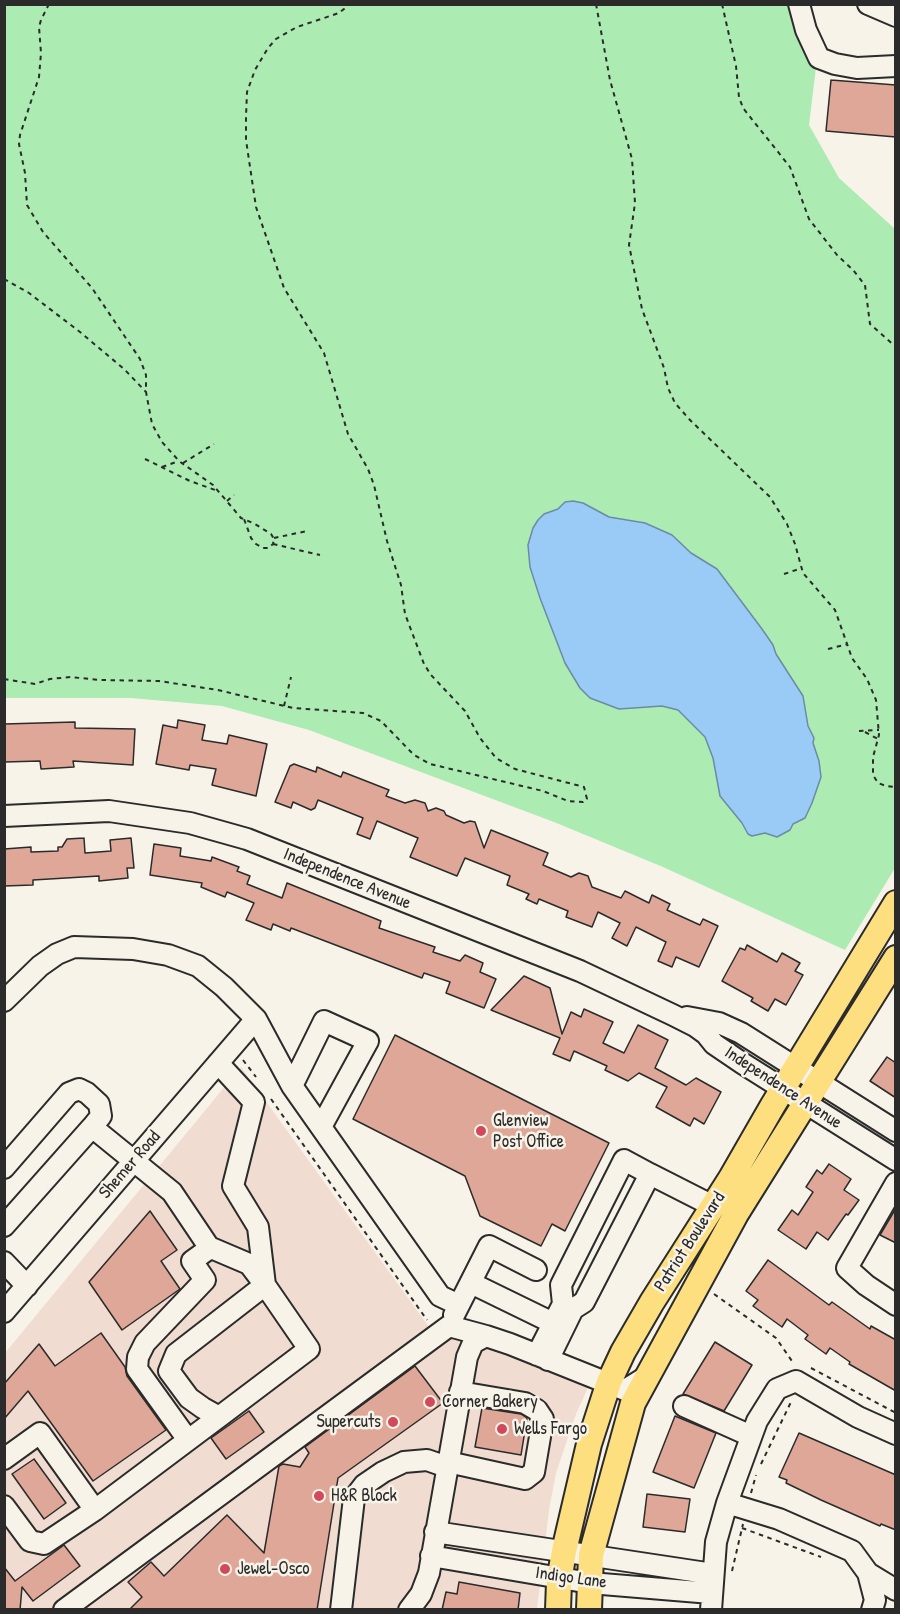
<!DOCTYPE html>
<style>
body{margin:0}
#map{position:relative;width:900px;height:1614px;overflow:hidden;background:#f7f3e8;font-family:"Patrick Hand",sans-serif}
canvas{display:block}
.frame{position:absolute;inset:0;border:6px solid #2b2b2b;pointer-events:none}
</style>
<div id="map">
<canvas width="900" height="1614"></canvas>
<div class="frame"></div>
</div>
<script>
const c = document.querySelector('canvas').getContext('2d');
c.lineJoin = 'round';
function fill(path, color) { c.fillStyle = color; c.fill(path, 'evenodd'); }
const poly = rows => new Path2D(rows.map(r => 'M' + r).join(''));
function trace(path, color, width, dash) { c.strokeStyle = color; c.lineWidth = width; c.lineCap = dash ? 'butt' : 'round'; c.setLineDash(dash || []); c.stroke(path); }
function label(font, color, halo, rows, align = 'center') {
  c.font = font + ' "Patrick Hand",sans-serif'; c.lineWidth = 5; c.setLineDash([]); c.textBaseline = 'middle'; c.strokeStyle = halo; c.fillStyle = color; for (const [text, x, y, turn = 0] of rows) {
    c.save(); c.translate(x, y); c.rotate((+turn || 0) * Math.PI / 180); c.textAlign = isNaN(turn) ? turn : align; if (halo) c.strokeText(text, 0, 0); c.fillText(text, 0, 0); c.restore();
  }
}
fill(poly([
 [241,1067,429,1327,451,1311,595,1372,576,1414,556,1473,549,1510,537,1609,5,1610,5,1353]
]), '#f0dcd0');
fill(poly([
 [5,5,789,5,816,67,809,125,839,178,895,229,895,868,845,950,663,867,554,822,309,730,222,706,131,698,5,698]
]), '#acebb2');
const water = poly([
 [573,501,583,503,609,517,645,523,672,535,691,553,717,569,762,629,773,645,776,654,803,696,808,726,814,738,813,743,819,761,821,777,812,803,805,818,793,824,790,830,777,837,765,833,752,836,748,834,742,823,720,796,713,758,705,737,678,710,662,706,619,709,590,698,580,688,565,663,540,598,530,567,528,545,533,528,538,520,544,514,558,509,565,502,573,501]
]);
fill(water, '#99cbf6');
trace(water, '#6d8ba5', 1.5);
const building = poly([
 [831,80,896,85,896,137,826,131,831,80],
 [178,720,205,725,202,740,227,744,229,735,267,744,256,796,212,785,216,769,190,765,189,770,156,764,163,725,177,728,178,720],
 [75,722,75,728,135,729,133,765,73,761,74,767,41,769,40,761,4,762,4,724,75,722],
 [294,764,316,772,317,767,341,777,343,772,389,790,386,796,405,803,415,800,425,803,428,811,436,808,444,811,446,815,464,823,470,821,475,822,484,848,491,830,548,853,543,865,571,877,579,873,588,876,592,887,621,898,625,891,649,903,652,895,670,904,667,910,700,925,703,919,718,926,699,967,676,957,672,967,658,961,666,942,636,927,627,946,612,938,620,923,598,912,592,927,566,917,568,911,539,899,537,904,526,899,529,894,507,885,510,876,465,858,457,876,410,857,418,838,377,821,370,839,357,834,363,818,318,800,315,808,311,810,293,802,291,808,275,802,290,766,294,764],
 [84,838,85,853,111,851,110,840,131,838,134,868,127,868,128,878,99,881,99,876,33,880,33,885,4,886,4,849,31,847,31,852,58,851,58,847,62,847,67,839,84,838],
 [154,844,181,848,180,856,211,861,212,857,239,867,237,871,250,876,247,884,282,898,287,883,381,921,379,928,435,947,433,952,460,961,465,955,483,963,480,972,496,979,484,1008,446,993,450,982,424,973,422,978,291,928,290,931,273,924,271,930,246,920,254,903,227,892,225,897,201,887,202,883,150,875,154,844],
 [747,945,777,962,782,953,800,963,795,971,803,975,786,1005,775,999,768,1011,751,1001,753,998,722,981,740,948,745,950,747,945],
 [524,976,550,988,562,1034,571,1012,581,1017,584,1009,613,1022,603,1043,624,1053,638,1025,668,1040,655,1068,686,1085,696,1078,721,1092,704,1124,694,1118,690,1126,656,1107,667,1087,639,1073,628,1081,605,1070,607,1066,574,1051,570,1061,553,1054,560,1038,491,1010,524,976],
 [395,1035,609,1143,565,1231,552,1224,541,1246,480,1216,465,1176,353,1119,395,1035],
 [887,1057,896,1063,896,1098,870,1081,887,1057],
 [829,1164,851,1179,844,1190,859,1200,848,1215,846,1214,828,1240,817,1232,806,1249,778,1230,792,1210,798,1215,813,1192,806,1187,817,1170,822,1174,829,1164],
 [896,1208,896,1243,880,1235,896,1208],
 [150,1211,177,1250,161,1261,180,1289,122,1330,89,1282,150,1211],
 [768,1260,829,1305,832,1302,870,1329,871,1326,896,1340,896,1391,849,1364,850,1362,830,1348,826,1354,805,1339,808,1335,787,1319,782,1327,753,1306,758,1300,746,1291,768,1260],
 [101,1333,125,1367,127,1376,166,1430,93,1481,28,1391,4,1419,4,1384,39,1344,55,1366,101,1333],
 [715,1342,752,1365,724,1411,683,1394,715,1342],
 [415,1366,443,1403,338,1478,317,1610,129,1610,142,1597,128,1582,151,1562,164,1576,227,1515,264,1553,279,1466,283,1464,300,1467,309,1453,305,1447,415,1366],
 [482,1408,521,1414,527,1418,521,1455,475,1447,482,1408],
 [249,1411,264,1432,226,1459,211,1438,249,1411],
 [675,1416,716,1433,694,1488,653,1472,675,1416],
 [799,1433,896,1475,896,1530,881,1524,880,1526,821,1500,786,1483,787,1480,779,1477,799,1433],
 [34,1459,66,1503,44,1519,12,1474,34,1459],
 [647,1494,690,1499,685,1532,643,1527,647,1494],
 [64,1545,80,1566,33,1601,22,1587,20,1610,4,1610,4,1567,15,1581,64,1545],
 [459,1582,520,1593,518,1610,442,1610,446,1592,457,1594,459,1582]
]);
fill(building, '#dfa797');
trace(building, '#2b2b2b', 1.5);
const minor = poly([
 [799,4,806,30,819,58,835,64,857,68,896,66],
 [868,4,896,16],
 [4,816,109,811,190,823,247,839,580,971,673,1015,695,1026,706,1034,714,1044,742,1063,896,1160],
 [4,1001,40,966,57,954,74,947,133,949,168,955,198,966,224,987,256,1019,292,1086,440,1296,459,1305],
 [687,1017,719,1023,741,1033,896,1131],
 [292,1086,324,1021,368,1041,321,1127],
 [4,1168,69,1093,79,1089,87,1093,99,1104,101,1116,92,1127],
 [650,1174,713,1206],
 [896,1183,847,1268,866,1285,896,1305],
 [4,1226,92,1127,172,1192,209,1247,249,1264,265,1285,176,1354,169,1371,189,1398,203,1408,219,1417,309,1349,265,1285,258,1227,233,1186,254,1102,218,1063],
 [4,1262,27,1286],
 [471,1283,553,1323],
 [4,1312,256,1019],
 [454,1315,489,1246,536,1270],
 [537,1355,563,1304,561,1285,624,1160,650,1174,584,1302,573,1309,548,1360],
 [684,1406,751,1436],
 [188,1440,137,1369,138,1357,145,1343,205,1280,192,1261,210,1248],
 [4,1459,40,1433,95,1510,219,1417],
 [448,1462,525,1479,534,1472,543,1419,537,1410,525,1403,460,1392],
 [727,1503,779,1519,852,1551,868,1573,875,1600,872,1610],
 [4,1506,30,1541,44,1544,95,1510],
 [435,1532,713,1574],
 [431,1556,590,1583,711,1593],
 [868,1573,896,1590],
 [64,1610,449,1326,486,1336],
 [341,1610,354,1498,364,1485,383,1472,404,1462,427,1460,447,1467],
 [409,1610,421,1594,429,1573,467,1357,473,1343,486,1336,510,1344,625,1390,646,1377],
 [711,1610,716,1542,727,1503,757,1421,777,1389,796,1381,858,1417,896,1434]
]);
const major = poly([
 [558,1610,559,1582,564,1551,589,1444,609,1382,623,1352,652,1302,731,1178,773,1105,896,903],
 [589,1610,591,1555,633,1403,736,1214,896,958]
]);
trace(minor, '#2b2b2b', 24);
trace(major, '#2b2b2b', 28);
trace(poly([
 [49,4,41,20,39,27,41,53,39,77,20,135,19,144,25,173,27,205,43,232,92,288,140,359,146,375,146,392,152,424,162,442,179,461,213,485,241,518,255,524,271,534,274,539,273,544,268,548,263,548,256,544,251,538,244,519],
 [596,4,610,80,632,159,635,203,629,245,642,309,664,368,668,388,675,403,690,420,770,497,787,524,795,544,803,573,835,610,852,658,867,679,876,700,879,735,873,757,873,775,878,783,886,786,896,787],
 [722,4,736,66,739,97,743,108,790,167,809,219,837,255,853,270,865,285,870,324,896,347],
 [4,279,29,293,80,332,124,369,146,392],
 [145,459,190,481,218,491],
 [183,463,214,444],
 [162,467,179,461],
 [227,501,234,495],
 [274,538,307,531],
 [273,544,320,555],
 [784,574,802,568],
 [828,649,848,644],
 [4,679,35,684,50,679,71,677,99,680,159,681,218,690,293,708,363,713,381,721,414,755,430,764,543,791,568,801,583,802,587,799,584,787,515,769,496,758,480,738,465,711,431,675,424,664,405,614,401,585,387,541,374,485,368,469,348,434,324,353,284,288,256,207,246,140,246,117,247,92,255,70,268,48,276,39,297,27,339,13,350,4],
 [284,706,291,677],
 [859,731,879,730],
 [865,732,878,739],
 [243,1060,256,1077],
 [271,1099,427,1320],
 [714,1294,776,1338,794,1364],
 [811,1368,896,1413],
 [761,1464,791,1402],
 [751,1493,756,1475],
 [742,1528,821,1557],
 [732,1571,743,1524]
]), '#2b2b2b', 2, [4.5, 4.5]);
trace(minor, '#f7f3e8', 20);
trace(major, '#fedf80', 24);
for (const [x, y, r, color] of [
 [481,1131,6,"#d1495b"],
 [430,1402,6,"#d1495b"],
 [393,1422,6,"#d1495b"],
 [502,1429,6,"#d1495b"],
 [319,1496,6,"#d1495b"],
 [225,1569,6,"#d1495b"]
]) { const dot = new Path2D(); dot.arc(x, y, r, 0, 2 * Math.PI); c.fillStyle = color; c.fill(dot); trace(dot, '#f7f3e8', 2); }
label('18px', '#2b2b2b', '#f7f3e8', [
 ["Independence Avenue",347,879,22],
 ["Independence Avenue",783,1088,33],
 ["Shemer Road",130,1165,-49],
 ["Patriot Boulevard",690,1242,-57],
 ["Indigo Lane",571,1578,8]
]);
label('18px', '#2b2b2b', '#f7f3e8', [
 ["Glenview",493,1121],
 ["Post Office",493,1142],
 ["Corner Bakery",442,1402],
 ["Supercuts",381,1422,"right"],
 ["Wells Fargo",514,1429],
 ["H&R Block",331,1496],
 ["Jewel-Osco",237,1569]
], 'left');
</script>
